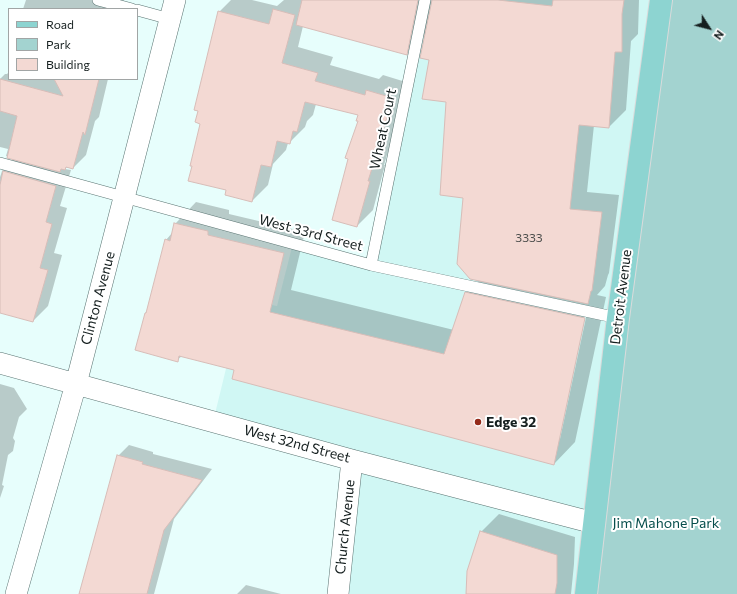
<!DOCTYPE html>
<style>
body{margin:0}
#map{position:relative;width:737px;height:594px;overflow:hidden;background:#e7fefc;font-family:Commissioner,sans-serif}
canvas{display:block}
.legend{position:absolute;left:8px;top:8px;width:130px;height:72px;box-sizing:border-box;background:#fff;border:1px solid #a1a5a5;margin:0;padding:5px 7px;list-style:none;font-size:12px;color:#151f1f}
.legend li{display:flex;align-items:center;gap:8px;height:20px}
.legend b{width:20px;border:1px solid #a1a5a5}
.north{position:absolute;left:689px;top:8px;width:40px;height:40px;-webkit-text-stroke:3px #fff;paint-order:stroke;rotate:126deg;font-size:11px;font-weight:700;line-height:16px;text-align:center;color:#151f1f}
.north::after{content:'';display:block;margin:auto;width:14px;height:18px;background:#151f1f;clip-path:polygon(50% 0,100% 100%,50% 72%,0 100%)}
</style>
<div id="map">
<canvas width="737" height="594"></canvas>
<ul class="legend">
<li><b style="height:5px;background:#8dd4d1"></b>Road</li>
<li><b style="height:11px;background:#a3d3d0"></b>Park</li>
<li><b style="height:11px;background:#f3d9d3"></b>Building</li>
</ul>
<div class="north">N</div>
</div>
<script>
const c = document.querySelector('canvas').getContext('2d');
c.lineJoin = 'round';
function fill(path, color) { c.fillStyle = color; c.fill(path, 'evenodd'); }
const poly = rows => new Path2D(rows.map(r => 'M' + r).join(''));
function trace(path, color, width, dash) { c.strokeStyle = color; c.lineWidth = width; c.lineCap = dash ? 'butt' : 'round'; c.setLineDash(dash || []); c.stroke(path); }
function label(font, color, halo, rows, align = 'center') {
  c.font = font + ' Commissioner,sans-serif'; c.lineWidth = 4; c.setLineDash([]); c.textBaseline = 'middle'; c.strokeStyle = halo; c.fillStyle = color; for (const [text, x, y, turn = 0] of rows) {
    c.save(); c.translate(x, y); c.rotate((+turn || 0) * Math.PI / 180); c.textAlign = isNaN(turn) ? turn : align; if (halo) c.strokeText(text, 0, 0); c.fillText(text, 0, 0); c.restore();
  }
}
fill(poly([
 [425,0,661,0,586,594,338,594,352,460,213,422,243,299,277,306,293,243,370,264]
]), '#d0f7f4');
fill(poly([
 [661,0,737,0,737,594,586,594]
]), '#a3d3d0');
fill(poly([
 [26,0,124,0,122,5,126,9,23,9],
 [231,0,252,0,277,6,284,0,639,0,638,34,631,41,626,110,609,127,594,125,587,192,619,195,609,273,608,275,605,286,597,295,606,297,575,442,554,464,235,369,182,356,177,360,145,313,148,311,166,240,172,233,175,224,196,202,229,210,229,214,305,232,291,290,454,330,466,293,479,280,447,101,430,60,426,34,406,53,303,26,298,47,333,57,330,65,379,79,383,75,409,83,398,118,384,165,385,165,373,210,357,226,359,115,316,104,313,115,307,121,305,127,289,143,288,143,286,150,273,164,268,185,252,201,227,190,202,123,219,12],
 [585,313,587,313,560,439,558,439],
 [9,72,9,79,108,79,99,117,95,121,86,155,73,168,67,167,65,169,71,170,60,206,67,208,54,253,62,255,48,306,33,321,0,312,0,177,2,171,14,159,6,156,8,149,0,147,0,79,5,74,7,74],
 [0,384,14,388,27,409,19,417,13,438,15,441,13,451,8,455,2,485,4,486,0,498],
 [129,445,153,452,153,454,212,469,174,519,154,594,81,594,118,456],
 [499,514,575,537,574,564,571,594,466,594,481,532],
 [246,585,281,594,237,594]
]), '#0003');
const building = poly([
 [302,0,418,0,407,55,296,25,302,0],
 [432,0,498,0,552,6,553,0,624,0,622,14,622,52,615,52,609,128,579,125,570,209,602,212,592,291,591,291,588,304,470,279,457,264,463,198,440,195,446,102,422,99,429,60,420,58,432,0],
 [273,9,295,15,282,63,318,73,315,81,365,95,366,90,393,98,382,134,383,134,368,181,370,181,357,227,332,220,348,159,345,158,358,121,356,121,358,115,305,102,297,132,293,131,290,144,277,141,271,167,261,165,252,202,225,195,226,190,188,181,192,166,190,166,200,124,195,122,198,111,194,110,218,11,269,24,273,9],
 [0,79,63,96,54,79,99,79,85,135,83,132,73,169,66,167,65,170,61,169,60,172,7,158,17,116,0,111,0,79],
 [3,171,56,186,46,222,52,224,40,268,48,270,33,322,0,313,0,185,3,171],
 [174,223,208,231,208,235,284,253,270,312,444,354,465,292,585,318,554,465,232,379,234,370,179,356,178,362,135,350,145,313,146,313,165,239,170,241,174,223],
 [117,455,143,462,142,464,202,480,164,530,147,594,79,594,117,455],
 [480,531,557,555,557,583,555,594,466,594,467,571,480,531]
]);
fill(building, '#f3d9d3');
trace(building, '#d7bdb8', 1);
const lane = poly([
 [98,0,132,9],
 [137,10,170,19],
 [0,163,371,265,618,318],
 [371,265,425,0]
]);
const street = poly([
 [0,363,352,460,594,523],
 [16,594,76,384,175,0],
 [338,594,352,460]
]);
const primary = poly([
 [586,594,618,318,661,0]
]);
trace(lane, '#5b7573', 12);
trace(street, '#5b7573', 22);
trace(primary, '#dadbdb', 24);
trace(lane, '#fff', 11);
trace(street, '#fff', 21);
trace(primary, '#8dd4d1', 22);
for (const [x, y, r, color] of [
 [478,422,4,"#952b1a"]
]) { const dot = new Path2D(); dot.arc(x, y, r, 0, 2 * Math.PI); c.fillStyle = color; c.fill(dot); trace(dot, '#fff', 1.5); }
label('12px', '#4c4e4c', null, [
 ["3333",529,238]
]);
label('14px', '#151f1f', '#fff', [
 ["Wheat Court",383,129,-78],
 ["West 33rd Street",311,233,15],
 ["Detroit Avenue",621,297,-83],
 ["Clinton Avenue",98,298,-75],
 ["West 32nd Street",297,444,15],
 ["Church Avenue",345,527,-84]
]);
label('bold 14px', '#151f1f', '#fff', [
 ["Edge 32",486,422]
], 'left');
label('14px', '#074e4c', '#fff', [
 ["Jim Mahone Park",666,523]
]);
</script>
